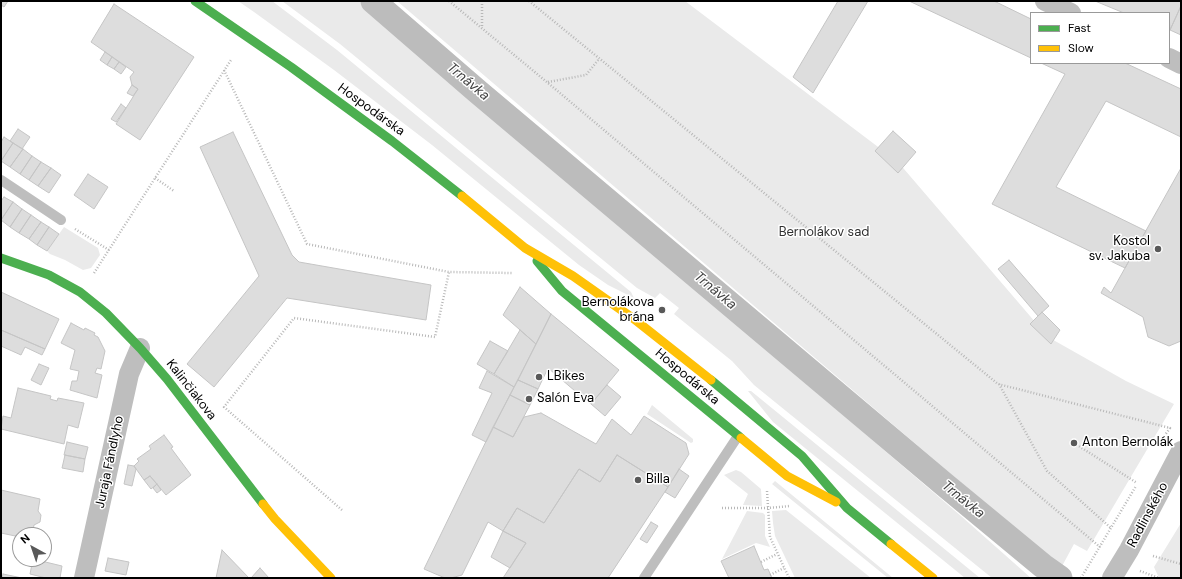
<!DOCTYPE html>
<meta charset="utf-8">
<style>
body{margin:0}
#map{position:relative;width:1182px;height:579px;overflow:hidden;background:#fff;font-family:"DM Sans",sans-serif}
canvas{display:block}
.frame{position:absolute;inset:0;border:2px solid #000;pointer-events:none}
.legend{position:absolute;left:1030px;top:12px;width:140px;height:52px;box-sizing:border-box;background:#fff;border:1px solid #999;margin:0;padding:5px 7px;list-style:none;font-size:12px;color:#000}
.legend li{display:flex;align-items:center;gap:8px;height:20px}
.legend b{width:20px;border:1px solid #999}
.north{position:absolute;left:12px;top:527px;width:40px;height:40px;box-sizing:border-box;background:#fff;border:1px solid #999;border-radius:50%;rotate:320deg;font-size:11px;font-weight:700;line-height:16px;text-align:center;color:#000}
.north::after{content:'';display:block;margin:auto;width:14px;height:18px;background:#595959;clip-path:polygon(50% 0,100% 100%,50% 72%,0 100%)}
</style>
<div id="map">
<canvas width="1182" height="579"></canvas>
<div class="frame"></div>
<ul class="legend">
<li><b style="height:5px;background:#4caf50"></b>Fast</li>
<li><b style="height:5px;background:#ffc107"></b>Slow</li>
</ul>
<div class="north">N</div>
</div>
<script>
const c = document.querySelector('canvas').getContext('2d');
c.lineJoin = 'round';
function fill(path, color) { c.fillStyle = color; c.fill(path, 'evenodd'); }
const poly = rows => new Path2D(rows.map(r => 'M' + r).join(''));
function trace(path, color, width, dash) { c.strokeStyle = color; c.lineWidth = width; c.lineCap = dash ? 'butt' : 'round'; c.setLineDash(dash || []); c.stroke(path); }
function label(font, color, halo, rows, align = 'center') {
  c.font = font + ' "DM Sans",sans-serif'; c.lineWidth = 3; c.setLineDash([]); c.textBaseline = 'middle'; c.strokeStyle = halo; c.fillStyle = color; for (const [text, x, y, turn = 0] of rows) {
    c.save(); c.translate(x, y); c.rotate((+turn || 0) * Math.PI / 180); c.textAlign = isNaN(turn) ? turn : align; if (halo) c.strokeText(text, 0, 0); c.fillText(text, 0, 0); c.restore();
  }
}
fill(poly([
 [238,1,272,1,337,50,631,292,634,298,608,285,579,265,432,145,334,70,254,12],
 [282,1,360,1,961,516,1031,578,992,578,754,385,732,361,674,314,679,308,660,293,655,298,637,288,340,44],
 [397,1,685,1,898,162,1048,337,1126,381,1174,404,1087,551,1074,544,1061,568],
 [64,227,98,248,100,255,91,268,83,270,65,260,50,254,47,251],
 [748,391,751,391,980,578,965,578,773,422],
 [652,405,693,439,693,442,691,443,647,414],
 [736,470,741,472,761,489,762,506,743,505,748,494,724,475],
 [775,481,893,578,888,578,772,484],
 [786,510,871,578,795,578,775,536,773,523,772,511],
 [747,511,763,513,765,515,765,536,770,547,756,543,722,559],
 [1181,523,1181,578,1159,578,1154,567]
]), '#eaeaea');
trace(poly([
 [373,1,477,91,945,485,1043,566,1060,578]
]), '#bcbcbc', 25);
const building = poly([
 [1,1,8,1,4,7,1,5,1,1],
 [838,1,868,1,813,93,793,77,838,1],
 [909,1,994,1,1031,19,1031,58,909,1],
 [1095,1,1181,1,1181,6,1170,30,1169,13,1124,13,1095,1],
 [114,4,194,57,140,140,116,124,138,89,132,85,130,77,134,72,91,42,114,4],
 [1180,8,1181,8,1181,35,1170,30,1180,8],
 [105,52,112,57,107,65,100,60,105,52],
 [112,57,119,62,114,69,107,65,112,57],
 [119,62,126,67,121,74,114,69,119,62],
 [1041,63,1125,63,1181,89,1181,137,1106,101,1056,187,1146,231,1125,268,992,204,1065,74,1041,63],
 [132,85,138,89,133,96,127,93,132,85],
 [121,104,126,108,116,122,111,119,121,104],
 [18,129,30,137,22,149,10,141,18,129],
 [893,131,916,152,898,173,875,151,893,131],
 [233,132,292,255,299,262,431,285,426,320,287,298,214,387,187,364,259,276,200,147,233,132],
 [4,137,13,143,1,161,1,142,4,137],
 [13,143,23,149,10,167,1,161,13,143],
 [23,149,32,156,20,174,10,167,23,149],
 [32,156,41,162,29,180,20,174,32,156],
 [41,162,51,168,38,186,29,180,41,162],
 [51,168,61,175,49,193,38,186,51,168],
 [1181,168,1181,341,1169,346,1148,337,1143,317,1101,293,1104,287,1111,293,1181,168],
 [88,174,108,187,94,209,74,195,88,174],
 [4,197,13,202,1,220,1,201,4,197],
 [13,202,22,209,10,227,1,220,13,202],
 [22,209,31,215,19,233,10,227,22,209],
 [31,215,41,222,29,239,19,233,31,215],
 [41,222,49,227,37,245,29,239,41,222],
 [49,227,59,234,47,251,37,245,49,227],
 [1009,260,1049,306,1038,316,998,269,1009,260],
 [520,287,551,314,536,344,503,315,520,287],
 [1,292,59,319,45,349,1,330,1,292],
 [1042,312,1060,330,1051,344,1030,324,1042,312],
 [551,314,619,370,591,404,584,398,583,400,573,392,575,391,548,368,538,389,518,380,551,314],
 [71,323,84,330,85,328,95,333,94,335,98,337,105,351,101,369,97,368,95,373,102,375,97,398,70,390,72,381,77,381,79,371,70,369,75,350,61,343,71,323],
 [1,330,45,349,42,355,25,347,21,355,1,346,1,330],
 [520,330,536,344,514,387,494,374,520,330],
 [490,341,508,351,494,374,477,364,490,341],
 [39,364,49,368,41,385,31,380,39,364],
 [487,371,514,387,486,442,472,435,492,393,479,388,487,371],
 [518,380,538,389,530,405,510,395,518,380],
 [607,385,621,397,605,416,591,404,607,385],
 [18,388,51,396,50,399,57,401,58,398,84,403,78,428,68,425,64,444,1,429,3,416,11,418,18,388],
 [510,395,530,405,513,437,493,427,510,395],
 [541,413,596,444,612,419,631,435,644,416,686,443,689,454,668,487,617,455,600,482,579,469,544,523,517,508,503,531,488,522,462,575,451,578,445,578,424,569,493,427,513,437,524,417,541,413],
 [164,435,173,447,171,448,191,475,166,495,150,476,144,480,134,466,139,461,137,459,151,449,149,446,164,435],
 [67,442,88,447,85,459,64,455,67,442],
 [65,455,85,459,83,472,62,468,65,455],
 [617,455,668,487,608,578,503,578,526,543,503,531,517,508,544,523,579,469,600,482,617,455],
 [128,465,134,466,136,469,132,486,124,484,128,465],
 [679,469,689,476,675,498,665,492,679,469],
 [150,476,157,484,151,489,144,480,150,476],
 [157,484,161,490,157,493,153,488,157,484],
 [1,490,40,499,38,511,41,515,40,522,34,525,32,535,20,535,20,537,1,533,1,490],
 [651,522,658,526,647,543,640,539,651,522],
 [503,531,526,543,510,568,491,557,503,531],
 [754,546,764,570,768,569,772,578,729,578,721,561,754,546],
 [222,550,249,578,216,578,222,550],
 [108,558,129,562,126,575,105,571,108,558],
 [33,559,62,566,60,578,46,578,30,574,33,559],
 [260,568,269,578,251,578,260,568],
 [3,574,22,578,2,578,3,574]
]);
fill(building, '#ddd');
trace(building, '#c5c5c5', 1);
trace(poly([
 [449,1,548,83,1100,547],
 [482,1,482,28],
 [529,1,998,384,1170,428,1165,435],
 [224,70,307,244,449,272,512,273],
 [548,82,586,75,599,59],
 [155,178,174,191],
 [75,229,109,250],
 [94,273,231,60],
 [999,384,1047,471,1111,528],
 [1074,443,1137,483],
 [767,491,770,537,789,578],
 [722,508,768,508,790,506],
 [342,510,224,407,294,318,435,337,449,272],
 [1153,556,1181,564],
 [761,562,777,554],
 [1140,571,1159,578],
 [770,575,784,568],
 [1081,578,1136,486]
]), '#b8b8b8', 2.5, [1, 2]);
trace(poly([
 [1,180,61,220],
 [644,578,738,436]
]), '#bebebe', 10);
trace(poly([
 [1045,1,1071,13],
 [1169,58,1181,64],
 [84,578,129,374,140,348],
 [1112,578,1129,550,1181,451]
]), '#bebebe', 20);
trace(poly([
 [195,1,291,67,392,141,462,196],
 [1,258,49,275,80,292,106,313,140,348,167,379,263,504],
 [537,261,562,291,741,438],
 [711,380,802,456,847,508,891,544]
]), '#4caf50', 9);
trace(poly([
 [462,196,525,248,573,276,634,319,711,380],
 [741,438,787,476,836,502],
 [263,504,275,519,331,578],
 [891,544,933,578]
]), '#ffc107', 9);
for (const [x, y, r, color] of [
 [1158,249,4,"#595959"],
 [662,310,4,"#595959"],
 [539,377,4,"#595959"],
 [529,399,4,"#595959"],
 [1074,443,4,"#595959"],
 [638,480,4,"#595959"]
]) { const dot = new Path2D(); dot.arc(x, y, r, 0, 2 * Math.PI); c.fillStyle = color; c.fill(dot); trace(dot, '#fff', 1.5); }
label('13px', '#000', '#fff', [
 ["Hospodárska",371,110,36],
 ["Hospodárska",687,377,40],
 ["Kalinčiakova",191,390,52],
 ["Juraja Fándlyho",110,462,-78],
 ["Radlinského",1148,515,-62]
]);
label('13px', '#303030', '#fff', [
 ["Bernolákov sad",824,233]
]);
label('13px', '#000', '#fff', [
 ["Kostol",1150,242,"right"],
 ["sv. Jakuba",1150,257,"right"],
 ["Bernolákova",654,303,"right"],
 ["brána",654,318,"right"],
 ["LBikes",547,377],
 ["Salón Eva",537,399],
 ["Anton Bernolák",1082,443],
 ["Billa",646,480]
], 'left');
label('italic 14px', '#414141', '#fff', [
 ["Trnávka",468,82,40],
 ["Trnávka",715,291,40],
 ["Trnávka",963,500,39]
]);
</script>
